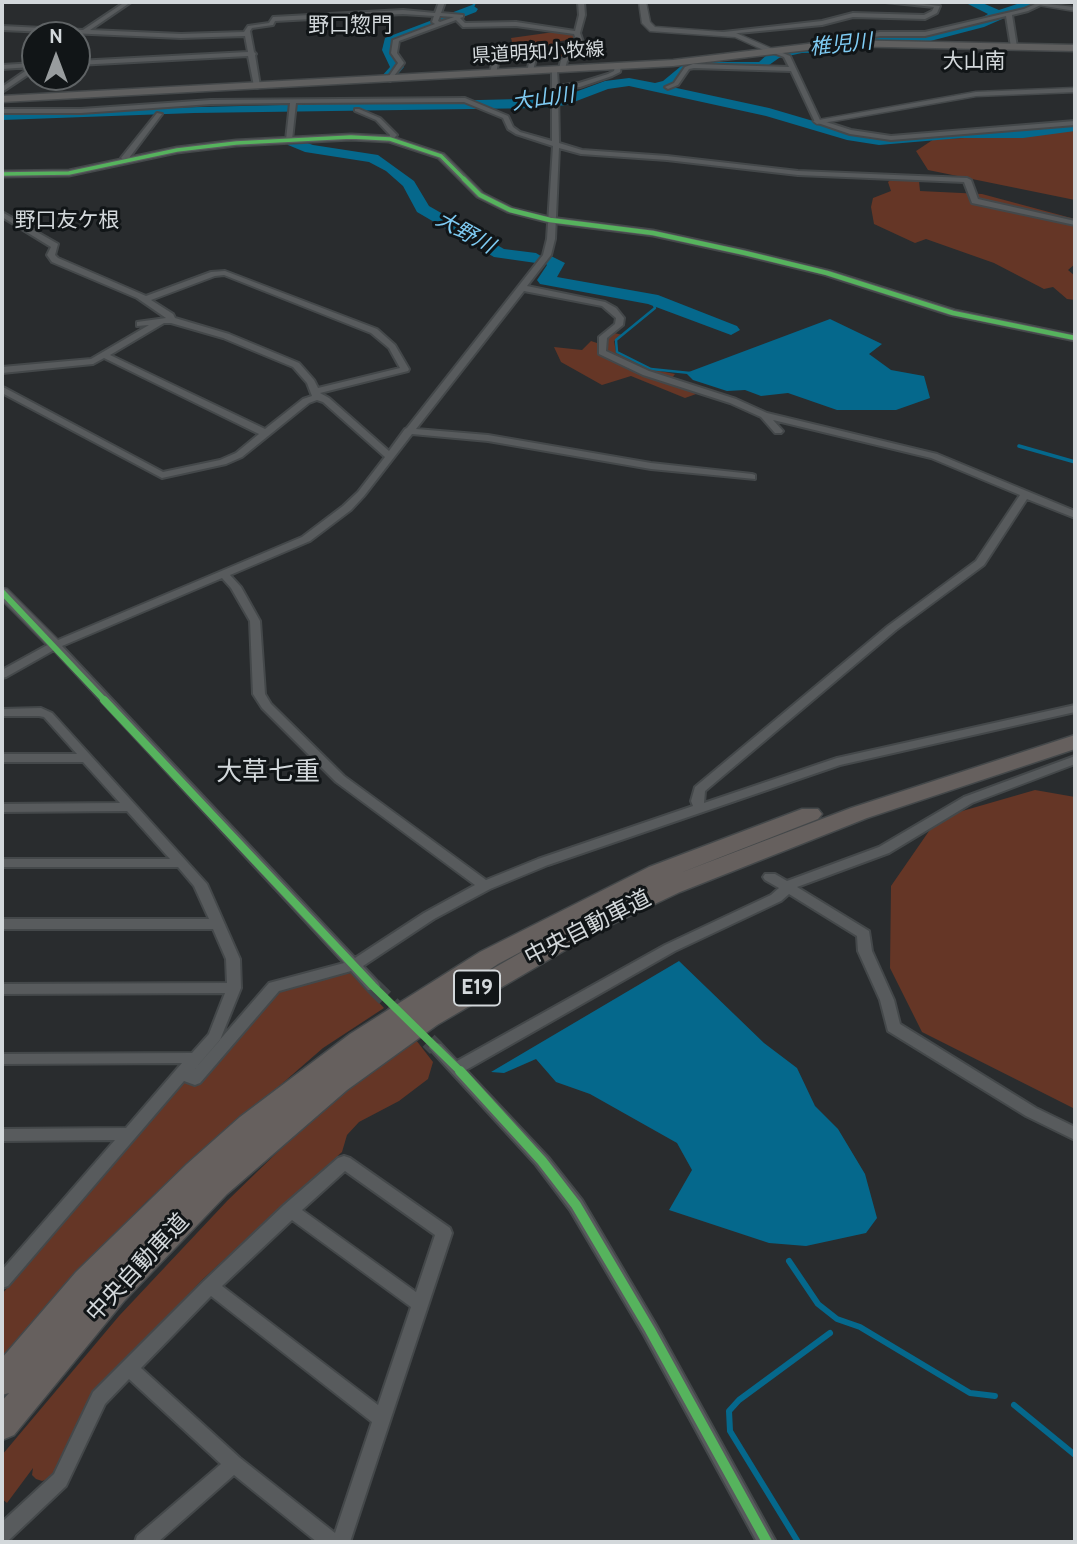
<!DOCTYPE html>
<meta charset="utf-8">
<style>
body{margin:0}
#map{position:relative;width:1077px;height:1544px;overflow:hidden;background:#292c2e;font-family:Cabin,sans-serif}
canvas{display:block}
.frame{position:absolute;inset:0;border:4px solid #d3d8db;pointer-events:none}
.north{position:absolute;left:21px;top:21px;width:70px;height:70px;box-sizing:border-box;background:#111517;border:2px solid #5f6365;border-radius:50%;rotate:0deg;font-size:19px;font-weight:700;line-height:28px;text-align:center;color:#d3d8db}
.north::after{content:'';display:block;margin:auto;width:24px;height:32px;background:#989c9e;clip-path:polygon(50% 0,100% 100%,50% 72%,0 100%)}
</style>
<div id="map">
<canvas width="1077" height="1544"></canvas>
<div class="frame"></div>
<div class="north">N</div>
</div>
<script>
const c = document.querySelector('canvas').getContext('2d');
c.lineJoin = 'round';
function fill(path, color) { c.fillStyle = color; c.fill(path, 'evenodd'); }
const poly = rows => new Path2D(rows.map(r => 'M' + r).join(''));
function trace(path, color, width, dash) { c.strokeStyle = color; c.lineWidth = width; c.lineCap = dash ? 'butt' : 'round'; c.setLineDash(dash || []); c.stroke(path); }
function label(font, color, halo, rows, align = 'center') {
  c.font = font + ' Cabin,"Noto Sans JP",sans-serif'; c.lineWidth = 6; c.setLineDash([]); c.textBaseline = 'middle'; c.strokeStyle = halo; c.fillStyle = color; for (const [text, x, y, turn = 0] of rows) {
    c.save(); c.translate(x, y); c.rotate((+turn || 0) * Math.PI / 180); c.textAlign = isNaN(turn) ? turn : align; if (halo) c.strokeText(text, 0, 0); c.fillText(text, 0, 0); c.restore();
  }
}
fill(poly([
 [561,31,576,33,572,39,556,42,579,51,578,57,554,56,512,42,511,38],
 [1075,130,1075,200,928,170,916,151,934,139,1023,136],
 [893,178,919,181,920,191,982,194,1075,219,1075,264,1068,270,1075,276,1075,300,1067,299,1053,287,1044,289,994,263,926,239,915,243,874,224,871,207,873,198,891,191,888,182],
 [614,333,623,335,614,341,616,352,650,369,675,374,669,382,699,393,685,398,631,376,602,385,561,362,554,347,582,350,591,341,606,346,608,338],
 [1035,790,1075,797,1075,1109,922,1032,890,968,891,886,938,818],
 [351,973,384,1008,323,1048,147,1201,69,1281,2,1362,2,1294,185,1081,195,1085,273,993,301,981],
 [416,1040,433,1062,428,1079,399,1101,359,1122,347,1135,342,1152,203,1279,92,1396,54,1477,42,1481,36,1479,32,1475,33,1468,7,1503,2,1499,2,1455,119,1316,228,1200,323,1108]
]), '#653626');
fill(poly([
 [830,319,882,344,869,354,891,370,924,376,930,398,896,410,837,410,788,393,761,396,745,390,727,391,693,380,686,373],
 [679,961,764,1043,797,1068,815,1106,838,1129,865,1174,877,1218,866,1233,806,1246,769,1243,669,1210,692,1170,677,1143,590,1094,556,1082,536,1059,504,1073,491,1072]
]), '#05688c');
trace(poly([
 [472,9,475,2],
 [652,299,655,308,616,340,617,352,651,369,690,373]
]), '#05688c', 2.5);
trace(poly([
 [1019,446,1075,462]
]), '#05688c', 3.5);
trace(poly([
 [789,1261,818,1304,837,1319,860,1327,970,1393,995,1396],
 [1014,1405,1075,1455],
 [798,1542,730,1431,729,1411,739,1400,830,1333]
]), '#05688c', 6);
fill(poly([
 [964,2,980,2,999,10,1023,2,1041,2,984,27,915,45,873,45,844,52,802,53,779,58,762,70,690,70,672,87,769,108,854,133,879,137,961,130,1023,130,1075,123,1075,131,1023,138,961,138,879,145,847,140,766,116,629,86,608,89,566,105,541,108,194,113,2,120,2,112,559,98,605,81,629,78,655,83,663,81,686,62,759,62,770,52,802,45,844,44,873,37,915,37,976,21,988,14,964,2],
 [472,5,478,9,476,12,396,43,396,50,404,67,393,80,383,80,381,77,390,67,382,50,385,38,472,5],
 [293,138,313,145,378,155,414,181,429,206,504,249,536,253,544,258,536,263,494,257,417,212,403,186,386,171,369,162,305,152,288,145,286,142,293,138],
 [551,256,565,263,557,277,658,295,737,326,740,330,731,335,648,304,540,284,537,280,547,265,543,261,551,256]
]), '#05688c');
trace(poly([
 [373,986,436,1048]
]), '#424648', 17, [17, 9]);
const minor = poly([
 [125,2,131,2,90,30,181,34,244,32,248,26,269,23,273,17,403,10,435,13,439,2,445,2,441,13,463,15,463,17,460,18,465,23,516,22,575,31,579,15,578,2,584,2,585,15,580,33,584,45,567,61,565,69,562,71,559,69,561,60,578,45,574,34,516,26,463,27,456,20,399,41,397,53,404,63,390,81,387,79,398,63,391,53,393,40,435,24,432,22,434,16,403,14,275,21,273,25,252,28,250,31,254,52,256,54,255,55,260,86,257,88,254,86,248,56,77,65,77,61,248,52,245,36,181,38,2,30,2,26,83,30,125,2],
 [440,16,454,17,440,22,438,21,440,16],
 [885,2,906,2,940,6,937,13,925,19,853,17,822,25,718,35,715,33,822,21,853,13,924,15,932,11,934,7,885,2],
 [1040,2,1047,2,1028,11,1012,15,1017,47,1014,49,1011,47,1006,16,925,36,880,36,804,48,801,46,880,32,925,32,1024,9,1040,2],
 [773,49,790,56,820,120,851,130,891,136,1075,121,1075,125,891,140,850,134,815,122,791,71,694,68,689,69,678,85,668,89,665,87,674,83,685,67,693,64,789,67,784,57,771,52,773,49],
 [494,56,533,56,536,58,533,71,530,73,527,71,530,60,499,59,496,73,493,75,490,73,494,56],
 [35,63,35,70,2,92,2,87,31,67,2,69,2,65,35,63],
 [618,64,621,66,620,72,612,76,580,87,558,89,559,143,582,150,667,156,798,171,967,178,971,180,978,199,1075,221,1075,225,972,203,964,182,798,175,667,160,581,154,559,148,555,239,551,255,527,286,605,302,616,308,624,318,623,325,607,338,606,351,649,371,736,399,767,413,937,454,1075,511,1075,518,1027,499,984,565,896,630,705,791,704,803,837,758,1075,705,1075,712,840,765,548,865,490,889,434,919,363,966,378,982,380,986,378,990,368,990,351,971,279,991,200,1083,195,1085,184,1081,8,1286,2,1288,2,1270,115,1140,2,1141,2,1129,126,1128,182,1063,2,1064,2,1054,192,1053,209,1034,225,993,2,994,2,984,227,983,226,959,213,929,2,929,2,919,209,919,194,886,178,867,2,867,2,859,170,859,127,811,2,812,2,804,120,803,83,762,2,762,2,754,77,754,44,717,39,716,2,716,2,709,41,708,52,713,207,884,240,959,241,988,220,1040,192,1072,269,983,344,963,54,650,6,677,2,678,2,670,51,643,302,537,343,506,358,492,385,457,323,402,317,400,309,403,242,457,226,464,162,478,2,393,2,387,5,388,163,472,220,460,236,453,259,434,104,358,93,364,2,373,2,367,91,359,149,325,137,326,137,322,166,318,137,298,52,262,47,255,51,247,2,217,2,212,58,244,55,255,58,258,146,296,211,272,225,271,377,329,395,345,409,369,408,371,320,393,329,398,389,451,405,429,407,428,543,255,547,239,553,146,516,134,508,129,503,118,464,102,296,103,292,140,289,142,286,140,290,103,211,104,81,113,2,113,2,109,81,109,211,100,465,98,508,116,513,127,520,132,552,141,552,69,557,70,558,86,579,83,608,74,614,71,615,66,618,64],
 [224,275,371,333,389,348,400,368,318,388,314,380,299,363,229,334,175,318,173,314,151,300,215,276,224,275],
 [524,291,602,306,616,318,615,324,599,337,599,354,643,375,730,403,761,417,775,433,781,433,783,431,773,420,931,458,1020,495,976,561,888,626,695,787,691,801,693,806,538,859,486,880,344,776,271,704,265,694,260,621,241,587,230,575,310,541,351,510,364,496,412,434,488,441,651,469,755,479,755,475,752,474,651,463,488,435,416,429,524,291],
 [164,323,171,323,223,338,293,367,307,383,312,396,303,399,265,429,110,355,164,323],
 [222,578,231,588,250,621,253,694,262,708,336,782,475,885,424,913,355,958,62,646,222,578],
 [355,109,359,109,380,118,397,135,392,140,388,140,390,135,376,120,355,111,355,109],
 [157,113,162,114,129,158,133,161,131,162,127,162,121,158,157,113],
 [1075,756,1075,764,972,803,889,853,797,887,869,931,872,951,894,1000,900,1024,1036,1108,1075,1127,1075,1140,1026,1116,888,1031,880,1000,858,951,857,936,789,894,781,901,675,951,466,1070,548,1157,582,1200,656,1325,776,1542,757,1542,644,1335,570,1210,536,1165,429,1048,431,1044,436,1043,441,1044,457,1061,665,945,771,895,779,888,765,880,763,877,765,874,775,874,787,881,879,847,964,797,1075,756],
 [344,1156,350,1158,450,1228,452,1233,350,1542,317,1542,234,1475,158,1542,135,1542,137,1536,221,1464,129,1379,105,1404,66,1486,9,1540,2,1542,2,1522,54,1474,93,1392,204,1281,284,1205,338,1158,344,1156],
 [345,1171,435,1235,416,1292,302,1210,345,1171],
 [292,1220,411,1307,378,1405,222,1286,292,1220],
 [211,1296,372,1422,335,1533,240,1458,141,1368,211,1296]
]);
const tertiary = poly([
 [639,2,646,2,650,22,655,27,736,33,777,51,770,53,735,37,650,31,642,23,639,2],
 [1029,2,1075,7,1075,11,1032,4,1029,2],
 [1075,88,1075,92,976,96,817,124,813,121,976,92,1075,88],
 [351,134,390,136,444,154,483,193,513,208,550,217,653,230,745,250,831,271,955,310,1075,335,1075,341,949,315,824,275,745,256,653,236,550,223,507,212,477,197,438,158,389,142,351,140,236,146,177,153,69,176,2,177,2,171,69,170,177,147,236,140,351,134],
 [2,588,7,589,60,642,62,645,60,648,50,648,2,600,2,588]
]);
const secondary = poly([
 [841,40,1075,45,1075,51,841,46,673,66,2,102,2,96,673,60,841,40]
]);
const motorway = poly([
 [1075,735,1075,749,867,818,680,892,596,932,437,1025,347,1090,227,1194,124,1301,14,1435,2,1440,2,1401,9,1393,2,1395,2,1358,76,1272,187,1164,240,1117,350,1034,480,952,649,867,802,809,818,809,822,814,818,819,680,873,851,808,1075,735],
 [543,940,480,976,498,964,543,940]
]);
trace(minor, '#44484a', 4);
trace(tertiary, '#44484a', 3);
trace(secondary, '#44484a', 3);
trace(motorway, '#44484a', 3);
fill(minor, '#585b5d');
fill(tertiary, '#585b5d');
fill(secondary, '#5f5f5f');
fill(motorway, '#66605e');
trace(poly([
 [2,174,69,173,177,150,236,143,351,137,390,139,441,156,466,181]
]), '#56b35d', 3.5);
trace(poly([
 [464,179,480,195,510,210,550,220,653,233,745,253,827,273,953,313,1075,338]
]), '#56b35d', 4.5);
trace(poly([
 [2,592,106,702]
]), '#56b35d', 6);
trace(poly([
 [104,700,373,986,462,1073]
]), '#56b35d', 8);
trace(poly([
 [460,1071,542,1161,576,1205,650,1330,767,1542]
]), '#56b35d', 10);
label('19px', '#d3d8db', '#111517', [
 ["県道明知小牧線",538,53,-3]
]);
label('21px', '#d3d8db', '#111517', [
 ["野口惣門",350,26],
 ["大山南",974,62],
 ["野口友ケ根",67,221]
]);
label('italic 21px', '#7fccf4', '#111517', [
 ["椎児川",841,45,-6],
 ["大山川",543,99,-8],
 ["大野川",465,233,29]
]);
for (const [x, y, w] of [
 [477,988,46]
]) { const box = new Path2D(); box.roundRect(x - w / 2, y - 17.5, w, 35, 5); c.fillStyle = '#111517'; c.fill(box); trace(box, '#d3d8db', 2); }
label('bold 21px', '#d3d8db', null, [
 ["E19",477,988]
]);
label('23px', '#d3d8db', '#111517', [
 ["中央自動車道",588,928,-27],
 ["中央自動車道",138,1268,-47]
]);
label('26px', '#d3d8db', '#111517', [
 ["大草七重",268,772]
]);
</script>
